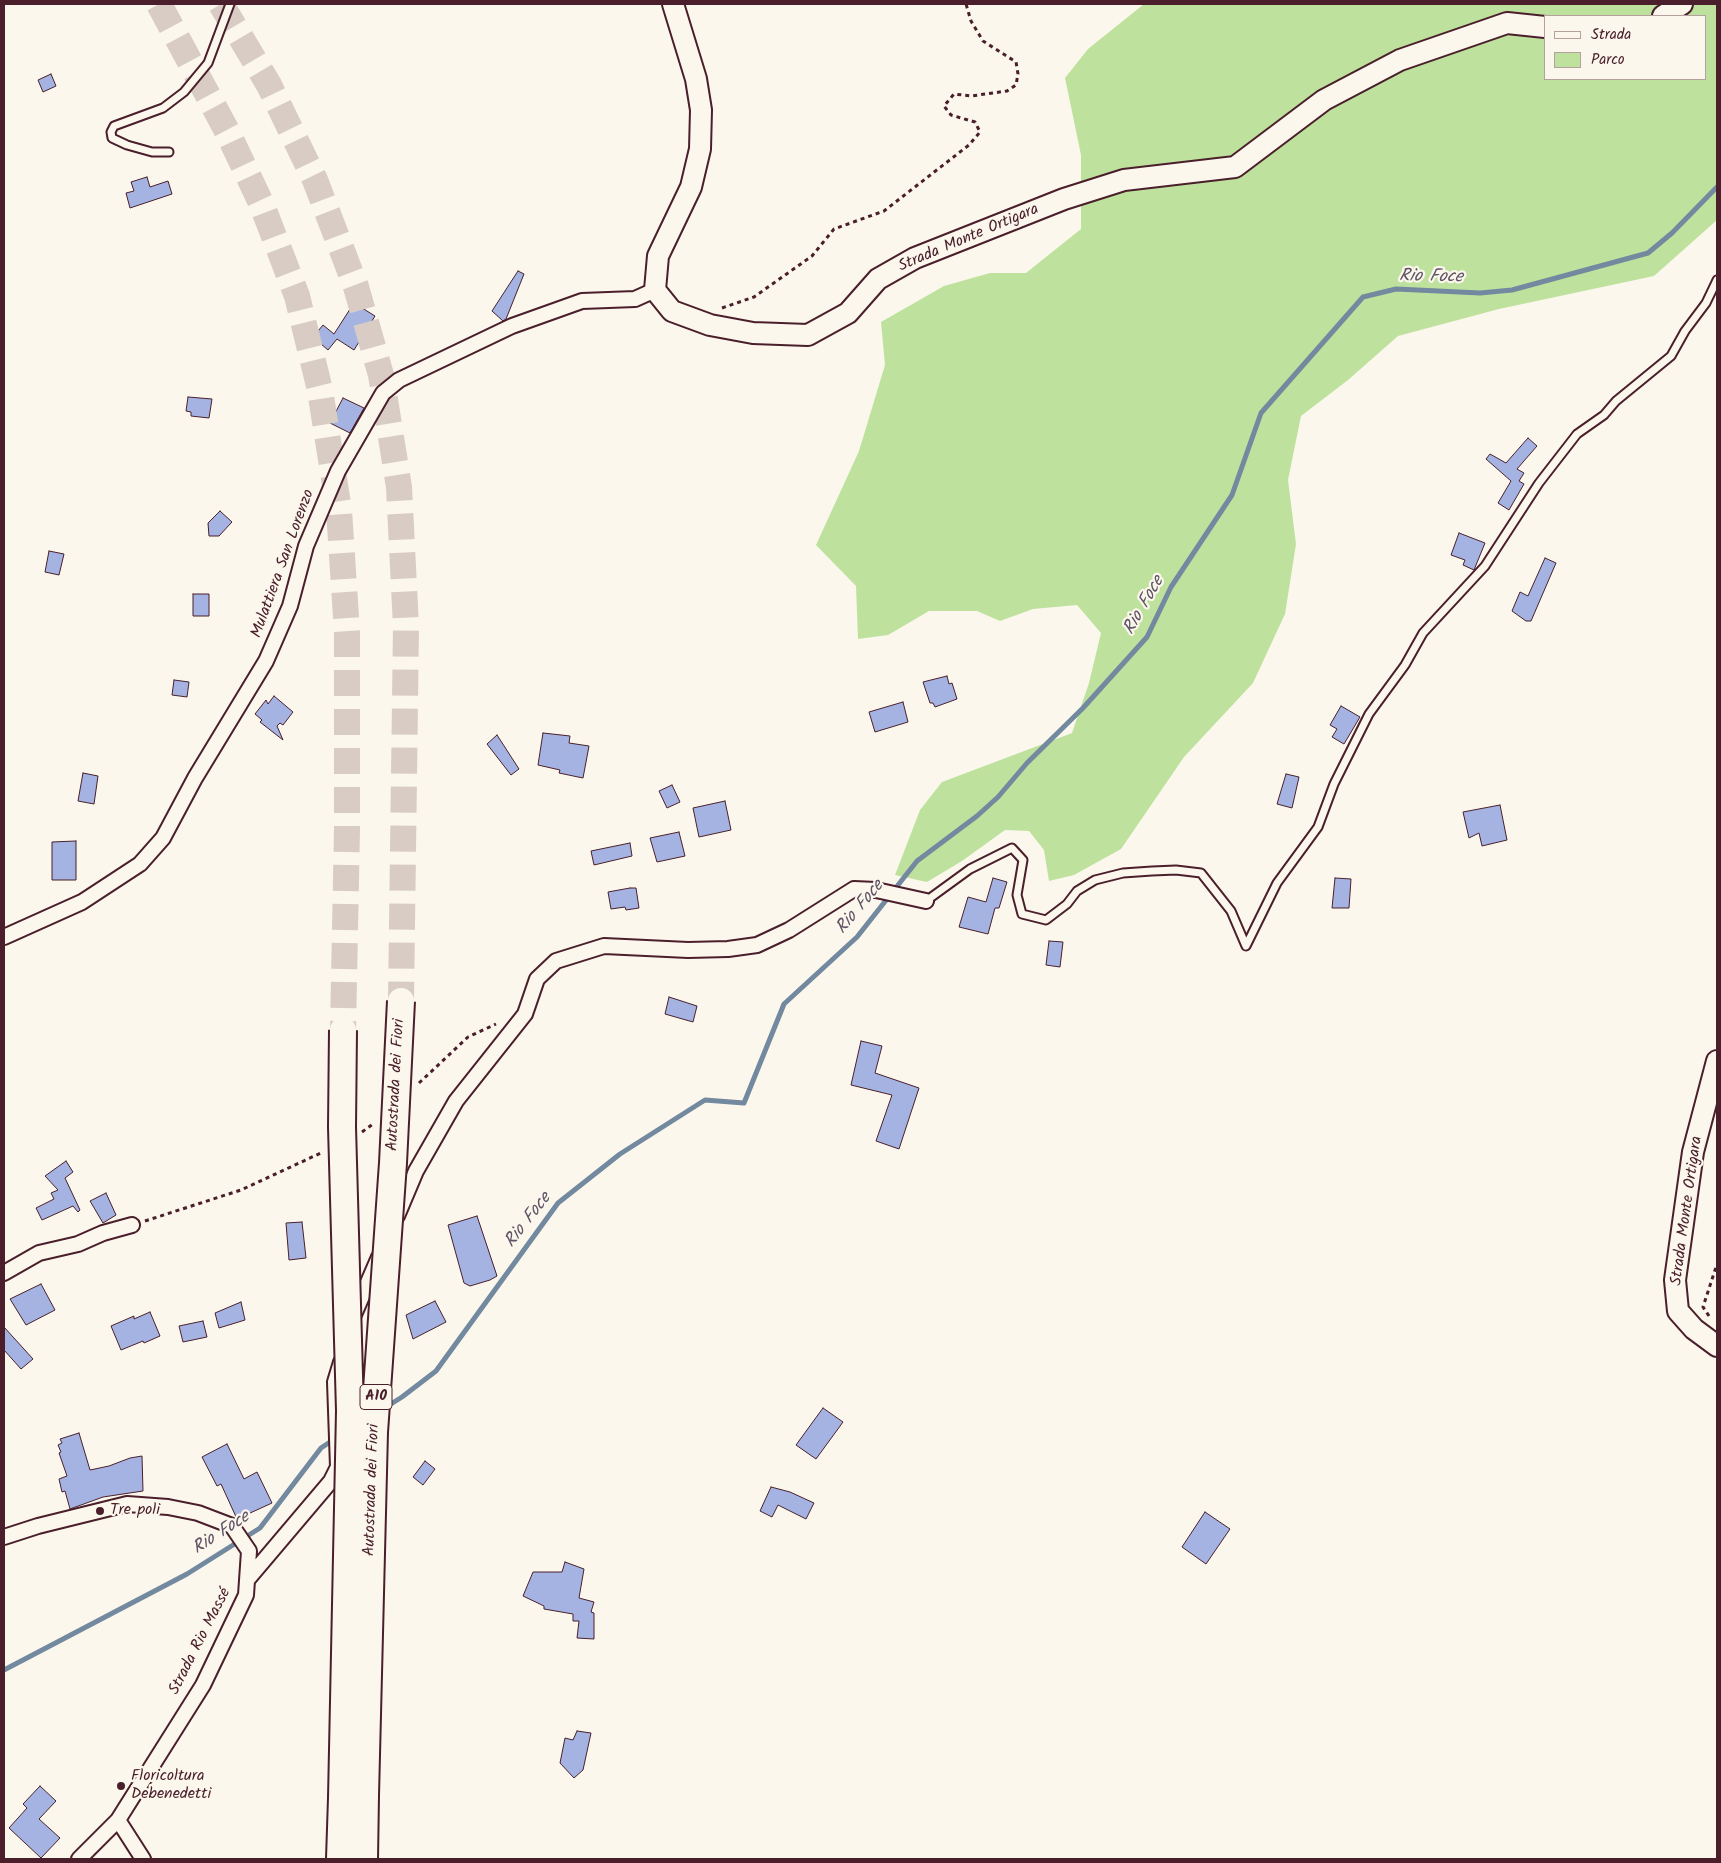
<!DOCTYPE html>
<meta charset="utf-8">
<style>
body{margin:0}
#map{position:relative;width:1721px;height:1863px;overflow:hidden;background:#fbf7ec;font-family:Kalam,sans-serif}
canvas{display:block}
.frame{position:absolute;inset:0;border:5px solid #4a1f2b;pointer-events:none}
.legend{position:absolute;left:1544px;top:15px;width:162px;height:65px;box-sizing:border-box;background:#fbf7ec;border:1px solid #b4a19f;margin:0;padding:6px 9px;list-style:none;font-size:15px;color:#4a1f2b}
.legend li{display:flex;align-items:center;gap:10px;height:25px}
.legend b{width:25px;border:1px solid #b4a19f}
</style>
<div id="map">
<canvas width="1721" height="1863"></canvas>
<div class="frame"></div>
<ul class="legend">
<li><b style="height:6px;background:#fbf7ec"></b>Strada</li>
<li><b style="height:14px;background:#bee29d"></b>Parco</li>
</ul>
</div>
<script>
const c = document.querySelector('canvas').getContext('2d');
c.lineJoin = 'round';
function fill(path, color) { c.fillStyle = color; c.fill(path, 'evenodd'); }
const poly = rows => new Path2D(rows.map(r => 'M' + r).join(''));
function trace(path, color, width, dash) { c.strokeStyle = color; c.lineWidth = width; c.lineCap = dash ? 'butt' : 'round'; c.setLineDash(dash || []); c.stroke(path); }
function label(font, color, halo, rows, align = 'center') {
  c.font = font + ' Kalam,sans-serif'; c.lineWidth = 4.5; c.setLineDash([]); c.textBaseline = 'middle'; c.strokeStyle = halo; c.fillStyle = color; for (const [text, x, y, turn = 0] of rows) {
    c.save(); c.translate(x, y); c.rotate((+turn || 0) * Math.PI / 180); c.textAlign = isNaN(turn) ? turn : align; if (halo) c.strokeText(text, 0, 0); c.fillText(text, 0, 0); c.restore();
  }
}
fill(poly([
 [1144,4,1717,4,1717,220,1654,276,1499,309,1398,336,1348,380,1301,416,1288,480,1296,544,1285,614,1253,683,1184,757,1121,849,1074,875,1049,881,1044,850,1029,831,1005,830,962,861,927,882,895,875,920,810,942,782,1072,733,1089,683,1101,633,1077,605,1033,609,1000,621,977,611,929,611,888,635,858,639,856,586,816,545,859,451,885,365,881,322,944,286,990,273,1026,273,1081,229,1081,155,1065,78,1088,49],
 [1545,16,1705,16,1705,79,1545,79]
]), '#bee29d');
trace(poly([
 [383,1409,402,1397,436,1371,558,1203,620,1154,705,1100,744,1103,784,1004,857,937,917,861,977,816,998,797,1027,763,1083,708,1147,637,1171,587,1232,495,1261,413,1363,297,1396,289,1480,293,1512,290,1648,253,1672,233,1717,187],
 [4,1670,187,1574,260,1528,321,1448,336,1438]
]), '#72899f', 5);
const building = poly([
 [51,74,56,86,43,92,38,80,51,74],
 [147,177,150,187,168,181,172,194,130,208,126,193,134,191,131,182,147,177],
 [518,271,524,274,506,319,503,321,492,311,518,271],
 [354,303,375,316,354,350,337,339,328,350,313,337,323,325,334,334,354,303],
 [188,397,212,399,209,418,191,416,191,412,186,411,188,397],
 [343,398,364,408,350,433,330,423,343,398],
 [1528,438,1537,446,1517,469,1524,473,1519,481,1524,484,1509,510,1498,503,1511,481,1486,459,1490,454,1506,463,1528,438],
 [220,511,232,522,219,536,209,536,208,523,220,511],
 [1459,533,1485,543,1474,570,1463,565,1465,560,1451,555,1459,533],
 [49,551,64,554,59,575,45,572,49,551],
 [1545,558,1556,563,1531,621,1526,621,1512,611,1520,592,1528,596,1545,558],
 [193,594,209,594,209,616,193,616,193,594],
 [947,676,949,684,952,683,957,699,935,707,933,703,930,703,923,682,947,676],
 [174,680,189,682,187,697,172,695,174,680],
 [274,696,293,712,283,725,280,723,277,726,283,740,260,722,262,720,255,714,266,700,268,704,274,696],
 [903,702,908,722,875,732,869,712,903,702],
 [1341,706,1360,717,1344,744,1332,737,1337,729,1330,725,1341,706],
 [543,733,570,736,569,743,589,746,583,778,559,773,560,770,538,765,543,733],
 [497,735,519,769,511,775,487,744,497,735],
 [83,773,98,776,94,804,78,801,83,773],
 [1286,774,1299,777,1292,808,1277,804,1286,774],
 [672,785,680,802,667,808,659,791,672,785],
 [725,801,731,830,699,837,693,808,725,801],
 [1500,805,1507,840,1482,846,1479,833,1469,838,1463,812,1500,805],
 [679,832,685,856,657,862,650,838,679,832],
 [76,841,76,880,52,880,52,842,76,841],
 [630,843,632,856,594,865,591,851,630,843],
 [993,878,1007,882,999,908,995,908,988,934,959,927,968,897,986,902,993,878],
 [1335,878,1351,879,1349,908,1332,908,1335,878],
 [630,888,636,888,639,908,626,910,625,907,611,909,608,892,630,888],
 [1049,941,1063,942,1060,967,1046,965,1049,941],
 [669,997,697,1006,693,1022,665,1014,669,997],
 [861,1041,882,1046,875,1073,919,1088,899,1149,876,1141,892,1095,851,1085,861,1041],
 [66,1161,73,1172,65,1178,80,1210,78,1212,73,1206,42,1220,36,1208,54,1199,51,1193,58,1190,45,1176,66,1161],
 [106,1193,116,1215,103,1223,90,1201,106,1193],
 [477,1216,497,1276,490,1280,470,1286,464,1283,448,1225,477,1216],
 [302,1222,306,1258,289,1260,286,1223,302,1222],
 [41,1284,55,1310,26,1325,10,1299,41,1284],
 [435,1301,446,1322,413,1339,406,1315,435,1301],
 [241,1302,245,1320,219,1328,215,1313,241,1302],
 [150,1312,160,1336,144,1343,143,1341,121,1350,111,1326,134,1316,134,1319,150,1312],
 [203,1321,207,1337,183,1342,179,1326,203,1321],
 [4,1327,33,1359,21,1369,4,1350,4,1327],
 [823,1408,843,1422,816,1459,796,1445,823,1408],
 [79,1433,90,1470,109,1466,130,1458,142,1456,143,1491,103,1497,70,1509,65,1491,62,1492,59,1479,67,1476,59,1453,61,1452,58,1445,62,1443,60,1439,79,1433],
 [227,1444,244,1479,257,1472,272,1503,237,1519,221,1484,217,1486,202,1457,227,1444],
 [425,1461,435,1469,423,1485,413,1477,425,1461],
 [771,1487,790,1492,814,1503,806,1519,778,1505,772,1517,760,1511,771,1487],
 [1205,1512,1230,1529,1206,1564,1182,1547,1205,1512],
 [565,1562,584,1569,579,1598,594,1602,591,1612,594,1613,594,1639,577,1638,579,1621,573,1621,573,1614,544,1609,544,1606,523,1596,533,1572,562,1572,565,1562],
 [577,1731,591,1733,583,1770,574,1778,560,1763,565,1738,573,1740,577,1731],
 [40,1786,56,1801,39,1819,60,1838,41,1858,9,1828,27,1808,23,1804,40,1786]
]);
fill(building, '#a4b3e2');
trace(building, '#4a1f2b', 1);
trace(poly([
 [159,4,227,131,262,205,297,296,320,390,339,510,347,632,347,829,343,1030],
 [221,4,269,85,315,180,356,287,381,375,399,487,406,627,401,1001]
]), '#d8ccc5', 26, [26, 13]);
const lane = poly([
 [169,152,152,152,127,145,112,138,111,132,114,126,163,108,184,92,208,63,230,4],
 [926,901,970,869,1012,848,1023,860,1017,895,1022,914,1046,920,1067,904,1077,891,1095,880,1123,873,1152,871,1176,870,1201,873,1231,911,1246,946,1277,883,1318,827,1334,784,1369,714,1405,665,1423,633,1485,566,1539,483,1577,434,1604,415,1616,401,1671,356,1685,331,1706,303,1717,280]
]);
const street = poly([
 [4,937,82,902,140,864,163,838,195,778,266,661,290,606,306,546,338,471,383,393,399,380,512,326,582,301,635,299,655,290],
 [397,1216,416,1171,456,1101,525,1014,537,979,556,961,604,946,688,950,728,949,757,945,789,930,854,889,876,890,926,901],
 [4,1273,39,1253,78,1244,103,1233,132,1225],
 [353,1317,379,1257],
 [4,1537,38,1526,127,1504,168,1507,198,1513,232,1526,249,1551,246,1595,203,1685,118,1820,79,1859],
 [248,1579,331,1481,338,1467,335,1382,341,1362],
 [118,1820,143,1859]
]);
const secondary = poly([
 [673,4,696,79,701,110,700,149,691,187,658,256,655,290,672,311,710,325,753,333,808,335,848,313,878,279,915,258,1064,199,1124,180,1235,167,1324,100,1400,60,1507,23,1545,27],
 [1663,16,1682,4],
 [1717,1061,1693,1152,1675,1280,1678,1311,1694,1329,1717,1346]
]);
const highway = poly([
 [340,1859,342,1798],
 [364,1859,365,1795]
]);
trace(lane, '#4a1f2b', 11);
trace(street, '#4a1f2b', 18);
trace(secondary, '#4a1f2b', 24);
trace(highway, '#4a1f2b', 30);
trace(poly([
 [722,308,754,297,812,256,834,229,884,211,969,145,980,132,975,122,951,115,944,106,954,94,971,96,1007,91,1016,85,1018,74,1016,62,983,41,971,21,966,4],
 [419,1083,468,1037,496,1024],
 [362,1132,373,1124],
 [145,1221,241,1190,323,1152],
 [1709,1316,1703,1307,1717,1264]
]), '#4a1f2b', 3, [4, 4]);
trace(lane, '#fbf7ec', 7);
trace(street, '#fbf7ec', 14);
trace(secondary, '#fbf7ec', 20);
trace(highway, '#fbf7ec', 26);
const highwayBridge = poly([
 [365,1795,374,1432,393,1163,401,1001],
 [342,1798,350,1411,342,1127,343,1030]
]);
trace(highwayBridge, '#4a1f2b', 30, []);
trace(highwayBridge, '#fbf7ec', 26);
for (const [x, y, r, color] of [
 [100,1511,5,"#4a1f2b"],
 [121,1786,5,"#4a1f2b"]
]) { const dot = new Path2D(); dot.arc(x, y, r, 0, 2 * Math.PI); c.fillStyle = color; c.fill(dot); trace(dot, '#fbf7ec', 2); }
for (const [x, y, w] of [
 [376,1397,32]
]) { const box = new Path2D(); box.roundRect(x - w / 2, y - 12.5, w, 25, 4); c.fillStyle = '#fbf7ec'; c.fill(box); trace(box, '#4a1f2b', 1); }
label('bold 15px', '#4a1f2b', null, [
 ["A10",376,1397]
]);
label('16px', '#4a1f2b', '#fbf7ec', [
 ["Strada Monte Ortigara",969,239,-23],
 ["Mulattiera San Lorenzo",284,564,-70],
 ["Autostrada dei Fiori",397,1085,-87],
 ["Strada Monte Ortigara",1688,1211,-82],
 ["Autostrada dei Fiori",373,1490,-88],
 ["Strada Rio Massé",201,1642,-63]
]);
label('16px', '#4a1f2b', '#fbf7ec', [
 ["Tre poli",110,1511],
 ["Floricoltura",131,1777],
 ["Debenedetti",131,1795]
], 'left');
label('italic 18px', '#5e5465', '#fbf7ec', [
 ["Rio Foce",1431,278,1],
 ["Rio Foce",1145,606,-60],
 ["Rio Foce",861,908,-50],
 ["Rio Foce",529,1221,-52],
 ["Rio Foce",222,1534,-33]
]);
</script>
